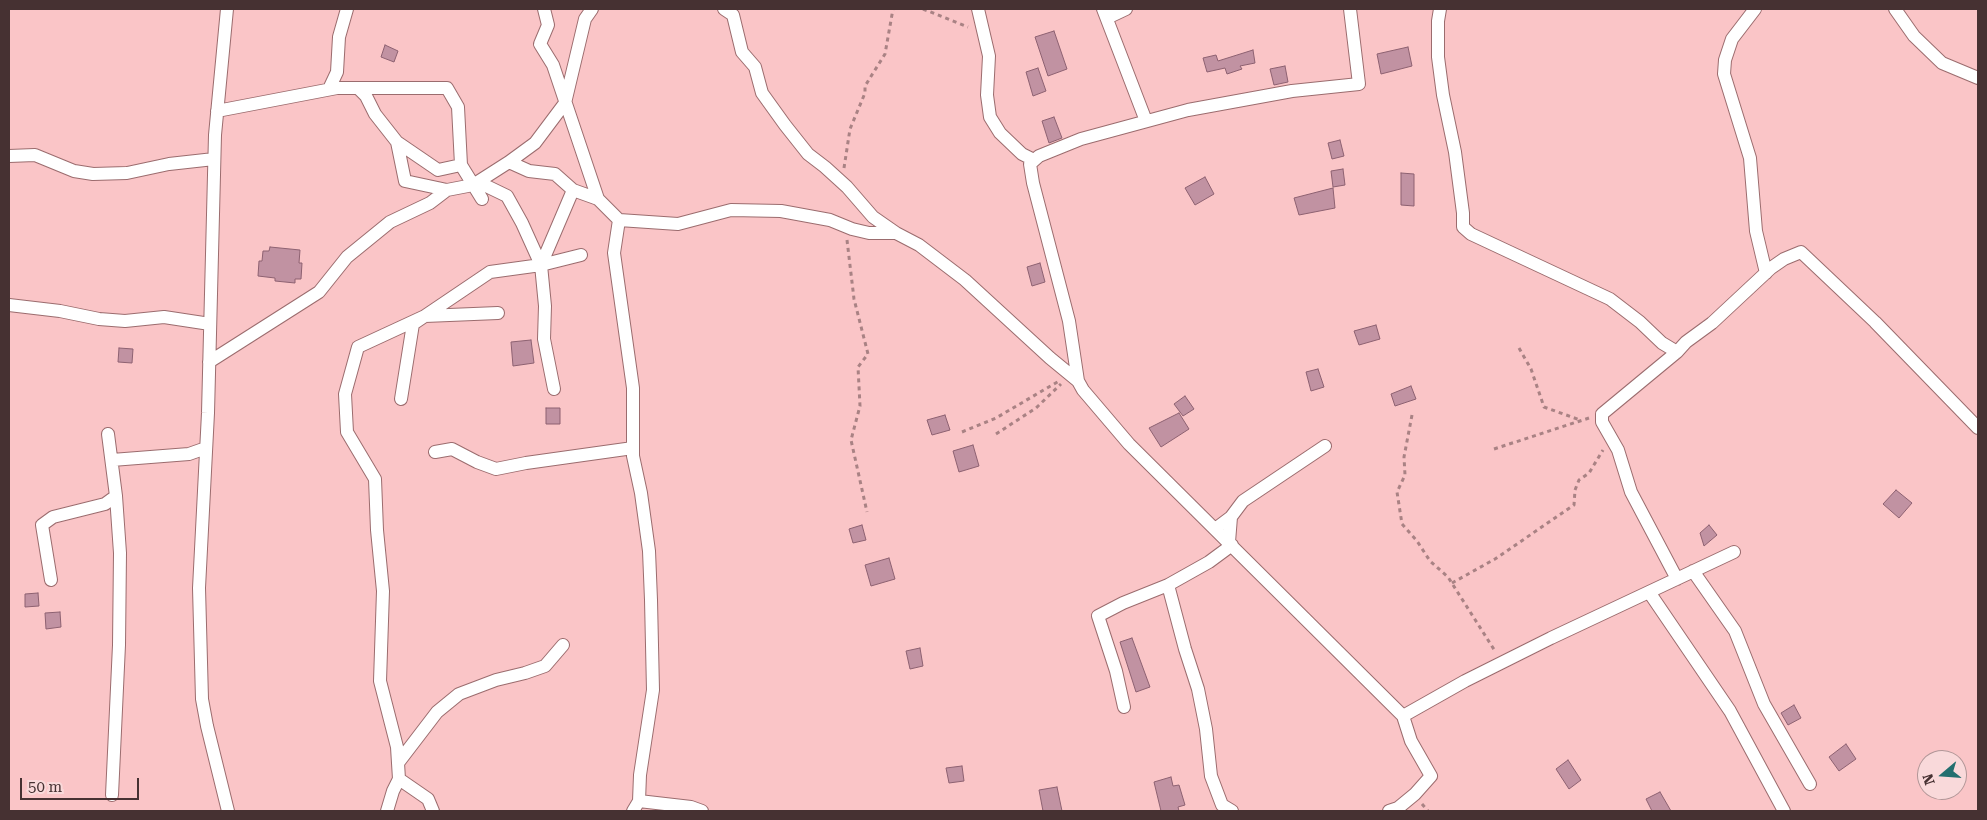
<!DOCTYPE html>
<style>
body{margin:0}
#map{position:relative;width:1987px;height:820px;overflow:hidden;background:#fac5c7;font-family:"Roboto Serif",serif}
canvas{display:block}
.frame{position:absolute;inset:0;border:10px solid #463132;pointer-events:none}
.north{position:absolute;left:1917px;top:750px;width:50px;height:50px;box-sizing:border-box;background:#f9d9da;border:1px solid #b19697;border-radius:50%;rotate:252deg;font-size:14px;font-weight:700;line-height:20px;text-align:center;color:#463132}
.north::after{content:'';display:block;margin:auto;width:18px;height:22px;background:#236f6f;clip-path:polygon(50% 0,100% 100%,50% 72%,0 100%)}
.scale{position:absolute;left:20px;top:778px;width:119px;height:22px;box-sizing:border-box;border:2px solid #463132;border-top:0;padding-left:6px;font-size:15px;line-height:18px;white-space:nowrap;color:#463132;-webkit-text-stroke:4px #f9d9da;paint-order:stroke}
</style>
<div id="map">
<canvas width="1987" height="820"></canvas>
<div class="frame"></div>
<div class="north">N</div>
<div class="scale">50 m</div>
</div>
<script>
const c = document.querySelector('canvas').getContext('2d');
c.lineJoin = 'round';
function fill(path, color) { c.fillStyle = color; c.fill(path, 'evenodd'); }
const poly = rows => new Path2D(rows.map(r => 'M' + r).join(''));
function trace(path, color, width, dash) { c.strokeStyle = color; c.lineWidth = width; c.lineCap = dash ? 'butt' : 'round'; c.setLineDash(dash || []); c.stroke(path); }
const building = poly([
 [1054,31,1067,69,1048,76,1035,37,1054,31],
 [385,45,398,51,394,62,381,57,385,45],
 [1408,47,1412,66,1381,74,1377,54,1408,47],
 [1253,50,1255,63,1240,66,1242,69,1227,74,1225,68,1207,72,1203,58,1216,55,1218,61,1253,50],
 [1285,66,1288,82,1274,85,1270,69,1285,66],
 [1038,68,1046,91,1033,96,1026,72,1038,68],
 [1054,117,1062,138,1049,143,1042,121,1054,117],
 [1340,140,1344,156,1332,159,1328,143,1340,140],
 [1343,169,1345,185,1333,187,1331,171,1343,169],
 [1401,173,1414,174,1414,206,1401,205,1401,173],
 [1205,177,1214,194,1195,205,1185,188,1205,177],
 [1333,188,1335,208,1299,215,1294,198,1333,188],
 [270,247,300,250,299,263,302,263,301,279,295,279,295,283,275,281,275,278,258,276,259,261,262,261,263,251,269,251,270,247],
 [1040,263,1045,282,1032,286,1027,267,1040,263],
 [1376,325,1380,339,1359,345,1354,331,1376,325],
 [531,340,534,363,513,366,511,342,531,340],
 [119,348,133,349,132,363,118,362,119,348],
 [1318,369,1324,387,1311,391,1306,372,1318,369],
 [1411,386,1416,399,1395,406,1391,394,1411,386],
 [1185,396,1194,409,1183,416,1174,404,1185,396],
 [546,408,560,408,560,424,546,424,546,408],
 [1179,413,1189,429,1161,447,1149,428,1179,413],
 [945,415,950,430,932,435,927,420,945,415],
 [973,445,979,466,959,472,953,451,973,445],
 [1896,490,1912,503,1899,518,1883,504,1896,490],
 [862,525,866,540,853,543,849,529,862,525],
 [1709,525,1717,535,1704,546,1700,533,1709,525],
 [889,558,895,579,871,586,865,565,889,558],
 [38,593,39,606,25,607,25,594,38,593],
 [60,612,61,627,46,629,45,613,60,612],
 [1132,638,1150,687,1136,692,1120,642,1132,638],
 [920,648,923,666,910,669,906,651,920,648],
 [1794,705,1801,718,1788,725,1781,713,1794,705],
 [1846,744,1856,759,1839,771,1829,757,1846,744],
 [1568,760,1581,780,1569,789,1556,769,1568,760],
 [962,766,964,781,949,783,946,768,962,766],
 [1171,777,1173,786,1179,785,1185,805,1178,807,1179,811,1161,811,1154,782,1171,777],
 [1057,787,1062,811,1043,811,1039,790,1057,787],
 [1660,792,1671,811,1652,811,1646,799,1660,792]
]);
fill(building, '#c192a2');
trace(building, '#8d6171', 1);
const minor = poly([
 [227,9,215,135,208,413,199,588,202,699,207,726,228,811],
 [544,9,548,25,540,44,553,65,598,199],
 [724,9,733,15,742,52,755,67,762,93,785,125,808,154,825,167,847,187,873,217,896,233],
 [978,9,989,56,987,95,990,117,1000,133,1022,154,1034,160],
 [1103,9,1146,121],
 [1350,9,1359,84,1292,91,1188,110,1081,139,1039,156,1030,164,1033,183,1069,321,1078,381,1083,390,1129,444,1403,716,1411,741,1431,776,1415,794,1398,808,1389,811],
 [1440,9,1438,21,1438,57,1443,95,1455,152,1463,213,1463,227,1471,234,1610,299,1640,322,1662,343,1677,352,1686,342,1712,323,1771,268,1784,259,1801,252,1875,322,1978,428],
 [1755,9,1732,39,1725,60,1724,74,1750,158,1756,231,1766,273],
 [1895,9,1914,36,1942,63,1978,78],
 [1107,18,1126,9],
 [358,88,447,88,458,107,461,165],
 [329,89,337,72,339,37,347,9],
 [217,111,337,88,358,88,366,96,375,114,397,142,438,170,461,165,482,199],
 [397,142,405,181,447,190],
 [9,156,35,155,74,171,93,174,127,173,169,164,214,159],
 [509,162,535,143,565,103,585,19,592,9],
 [478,182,507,196,522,223,541,265,545,306,544,339,554,389],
 [619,220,614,253,633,388,633,456,641,493,649,551,651,600,653,690,640,775,639,801,633,811],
 [541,265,573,190],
 [9,305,60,311,99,319,125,321,164,317,210,324],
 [1677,352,1602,414,1602,422,1618,450,1631,492,1677,579],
 [209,362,319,292,347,257,390,222,430,203,447,190,473,185,509,162,529,171,555,174,573,190,598,199,619,220,678,224,731,210,781,211,830,220,852,229,869,233,896,233,919,245,965,280,1050,358,1078,381],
 [401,399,413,324,490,272,541,265,581,255],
 [108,434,116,496,120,553,119,645,112,795],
 [435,452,452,449,477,462,496,469,526,463,633,448],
 [112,460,189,454,206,448],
 [1231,517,1243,501,1325,446],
 [1215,529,1231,517,1229,542],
 [1693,571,1735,631,1764,704,1810,784],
 [51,580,42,525,53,517,105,504,116,496],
 [1168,585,1185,649,1198,689,1206,729,1211,776,1222,805,1232,811],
 [1649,592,1730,711,1784,811],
 [1124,707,1116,671,1098,616,1123,603,1168,585,1209,562,1232,545],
 [1403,716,1465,681,1551,638,1734,552],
 [398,763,437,712,459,694,496,680,525,673,545,666,563,645],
 [399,779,428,799,433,811],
 [639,801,691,807,702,811],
 [387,811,393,791,399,779,397,747,380,681,383,591,377,530,375,479,347,432,345,394,358,347,425,316,498,313]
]);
trace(minor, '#9b6c6e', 14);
trace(poly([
 [923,9,968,27],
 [844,168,850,129,865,93,865,86,885,54,893,9],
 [847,240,854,299,868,354,858,367,860,406,851,440,867,512],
 [1519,348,1531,369,1544,407,1580,420],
 [1412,415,1404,457,1405,475,1397,492,1402,524,1417,541,1430,561,1448,577,1495,651],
 [962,432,996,418,1059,381],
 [996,434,1036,408,1061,384],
 [1494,449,1589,418],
 [1452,583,1495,559,1574,505,1575,490,1579,480,1589,473,1603,450],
 [1422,804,1428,811]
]), '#a98284', 3, [4, 4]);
trace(minor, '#fff', 12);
</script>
